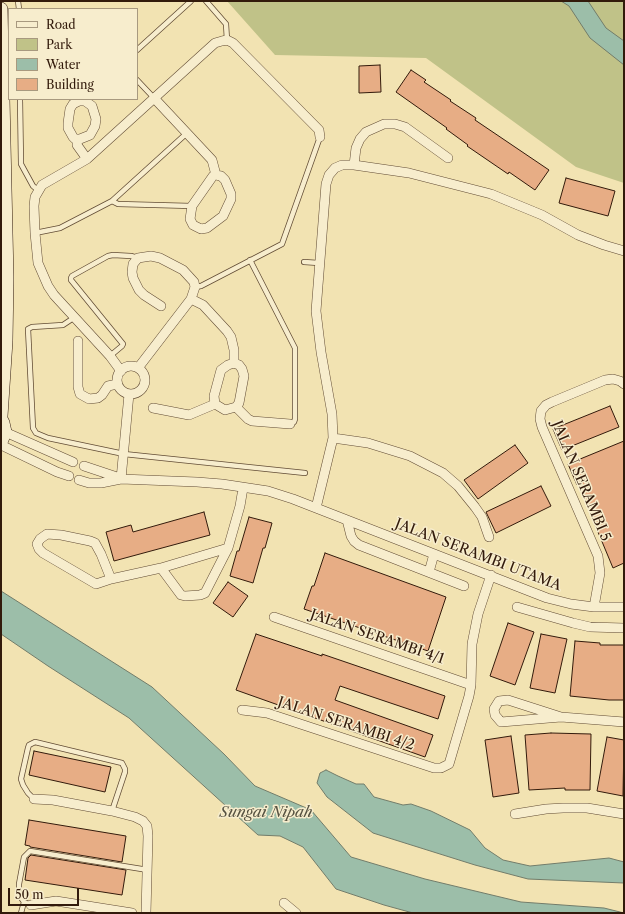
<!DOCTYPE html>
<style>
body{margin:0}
#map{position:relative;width:625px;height:914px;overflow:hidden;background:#f2e3b2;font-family:"Libre Caslon Text",serif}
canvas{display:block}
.frame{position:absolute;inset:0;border:2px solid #321a0b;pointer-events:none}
.legend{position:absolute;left:8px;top:8px;width:130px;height:92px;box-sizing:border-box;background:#f7edcd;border:1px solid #a8997f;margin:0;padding:5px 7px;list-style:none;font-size:12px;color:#321a0b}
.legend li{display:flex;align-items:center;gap:8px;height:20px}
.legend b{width:20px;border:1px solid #a8997f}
.scale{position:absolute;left:8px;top:888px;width:71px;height:18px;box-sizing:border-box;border:2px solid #321a0b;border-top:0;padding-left:5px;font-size:12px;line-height:14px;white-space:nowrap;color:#321a0b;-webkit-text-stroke:3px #f7edcd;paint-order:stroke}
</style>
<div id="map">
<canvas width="625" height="914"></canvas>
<div class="frame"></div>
<ul class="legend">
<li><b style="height:5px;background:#f7edcd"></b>Road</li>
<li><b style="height:11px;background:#c0c288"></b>Park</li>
<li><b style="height:11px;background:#9cbea9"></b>Water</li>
<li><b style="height:11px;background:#e7ad85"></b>Building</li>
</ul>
<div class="scale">50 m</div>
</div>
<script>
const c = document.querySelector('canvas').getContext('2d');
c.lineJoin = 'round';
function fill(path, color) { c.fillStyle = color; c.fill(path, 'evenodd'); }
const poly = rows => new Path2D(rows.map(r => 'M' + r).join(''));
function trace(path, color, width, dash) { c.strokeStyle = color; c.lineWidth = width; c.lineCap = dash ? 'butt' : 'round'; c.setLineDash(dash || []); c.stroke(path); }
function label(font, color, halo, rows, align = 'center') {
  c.font = font + ' "Libre Caslon Text",serif'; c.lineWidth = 3; c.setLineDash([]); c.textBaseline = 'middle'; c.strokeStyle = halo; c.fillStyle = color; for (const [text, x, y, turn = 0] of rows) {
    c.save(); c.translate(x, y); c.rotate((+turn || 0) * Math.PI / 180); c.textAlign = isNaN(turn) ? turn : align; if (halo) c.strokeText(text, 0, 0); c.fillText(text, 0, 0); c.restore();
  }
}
fill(poly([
 [227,1,622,1,624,3,624,183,576,167,426,58,275,55]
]), '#c0c288');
const water = poly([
 [561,1,588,1,606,28,624,41,624,65,590,38,569,6,561,1],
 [1,591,152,687,224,754,255,786,311,810,351,857,425,879,521,902,604,908,624,913,413,913,384,905,336,889,303,847,280,836,258,835,129,718,48,666,1,634,1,591],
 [326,770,338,776,356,784,364,784,374,797,403,805,411,804,431,811,470,830,485,848,503,860,530,866,609,858,624,862,624,883,528,879,475,865,373,833,327,797,317,783,320,773,326,770]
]);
fill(water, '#9cbea9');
trace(water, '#727c6a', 1);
const building = poly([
 [380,65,381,92,359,93,359,66,380,65],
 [411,70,426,80,424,82,451,100,450,101,476,118,475,120,549,170,535,190,509,172,508,174,467,146,468,145,446,129,447,128,396,92,411,70],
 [566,178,615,191,608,216,559,203,566,178],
 [610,406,619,427,562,450,553,429,610,406],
 [624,441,624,563,613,568,578,484,577,485,568,464,624,441],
 [515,445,528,463,478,499,464,480,515,445],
 [541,486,551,506,496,533,486,512,541,486],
 [204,512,210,535,114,561,106,532,131,525,133,532,204,512],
 [249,517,272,523,265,548,263,548,253,583,230,576,237,551,239,551,249,517],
 [325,553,446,597,428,651,304,609,312,586,314,586,325,553],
 [228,582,248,596,233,617,213,603,228,582],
 [508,623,534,632,515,685,490,676,508,623],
 [256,634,322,656,322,654,445,696,438,719,340,686,335,700,433,735,425,757,236,690,256,634],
 [541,634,567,639,555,693,530,688,541,634],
 [575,641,600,643,600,645,624,645,624,700,609,700,570,696,575,641],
 [551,733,591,734,590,790,565,790,565,788,529,790,525,735,551,733],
 [511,736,519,793,493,797,485,740,511,736],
 [607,737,624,740,623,796,597,791,607,737],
 [34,751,111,767,105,792,29,775,34,751],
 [29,820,126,836,122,862,30,847,30,846,25,845,29,820],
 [31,855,126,870,122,895,25,880,28,858,31,855]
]);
fill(building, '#e7ad85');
trace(building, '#321a0b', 1);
const lane = poly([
 [18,1,19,9],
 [206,1,226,24,227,40],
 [137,50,191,1],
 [137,80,154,98],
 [20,99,21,164,33,186,39,191],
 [112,201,118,204,192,206],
 [35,233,60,228,112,201,187,133],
 [250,260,295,348,295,419,294,422,290,424],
 [304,262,319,263],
 [195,287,201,286,282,244,320,137],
 [75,317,63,325,32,327,28,329,33,428,36,433,48,438,124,454,305,473],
 [110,356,122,346,123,344,71,280,71,278,72,276,108,256,113,255,131,256,138,258],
 [34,799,28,793,23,785,21,779,28,748,29,745,35,742,122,763,125,769,125,772,112,811],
 [31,905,24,902,19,895,19,884,24,857,30,851,148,870],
 [21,913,24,902]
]);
const street = poly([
 [154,98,212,160,216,175],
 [79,101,85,101,92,106,96,119,95,126,90,135,80,139,75,139,73,137,68,128,68,123,70,109,73,104,79,101],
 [78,139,77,145,87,159],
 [354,165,356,148,360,139,366,132,384,124,395,124,405,127,448,158],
 [216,175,221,176,225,180,231,194,231,199,223,216,207,228,201,229,193,225,190,219,192,206,213,176,216,175],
 [191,299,203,305,227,331,231,337,234,350,234,363],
 [78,341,78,387,80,394,89,399,98,398,102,395,108,386,117,384],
 [234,363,239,365,242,369,244,376,239,403,236,407,225,410,215,404,214,396,221,370,228,365,234,363],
 '117 380a14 14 0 1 1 28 0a14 14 0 1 1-28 0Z',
 [138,368,191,299,195,287,194,282,183,270,160,258,151,256,138,258,133,264,132,272,133,278,139,290,144,295,161,306],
 [121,371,110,356,54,295,48,286,38,263,35,233,34,206,35,197,42,185,87,159,215,43,222,41,227,40,233,43,319,130,320,137],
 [236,407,248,419,252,421,290,424],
 [153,408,189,415,215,404],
 [5,432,73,462],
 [333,438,368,443,410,456,443,473,458,486,475,507,482,517,489,537],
 [1,445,57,472,69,476],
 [84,466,120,478],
 [121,479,129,394],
 [79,480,89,483,101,483,121,479,197,482,222,484,268,491,293,499,547,598,571,604,594,607,624,607],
 [316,508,333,438,332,414,321,352,316,311,326,184,329,175,335,168,342,165,354,165,409,173,491,194,542,215,578,235,604,245,624,251],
 [347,520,351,536,354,541,359,545,464,586],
 [161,568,181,595,185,596,200,595,205,593,228,548,240,506,243,488],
 [429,572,434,554],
 [111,579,101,554,95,543,90,541,61,535,47,534,40,539,37,544,39,549,43,553,96,584,111,579,161,568,228,548],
 [517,607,573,623,590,627,624,628],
 [594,607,600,573,598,556,542,427,540,419,541,411,546,405,552,402,605,380,613,379,620,381,624,384],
 [274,617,471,685],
 [242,710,267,713,434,768,441,768,449,764,469,696,471,685,472,644,478,614,491,575],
 [561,717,508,700,499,701,494,709,495,715,501,722,561,717,624,722],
 [34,799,53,800,112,811,135,817,143,821,147,826,148,836,146,913],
 [515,814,546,809,563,808,587,808,624,814],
 [284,903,296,913],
 [31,905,56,901,132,913]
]);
const secondary = poly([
 [1,9,7,278,6,341,1,416],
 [1,419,3,423,5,432,1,442]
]);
trace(lane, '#624c35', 6);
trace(street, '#624c35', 10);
trace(secondary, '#321a0b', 14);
trace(lane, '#f7edcd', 4.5);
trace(street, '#f7edcd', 9);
trace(secondary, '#f7edcd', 13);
label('14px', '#321a0b', '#f7edcd', [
 ["JALAN SERAMBI 5",581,481,67],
 ["JALAN SERAMBI UTAMA",478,555,21],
 ["JALAN SERAMBI 4/1",377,637,19],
 ["JALAN SERAMBI 4/2",346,724,18]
]);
label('italic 15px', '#575342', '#f7edcd', [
 ["Sungai Nipah",266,813]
]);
</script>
